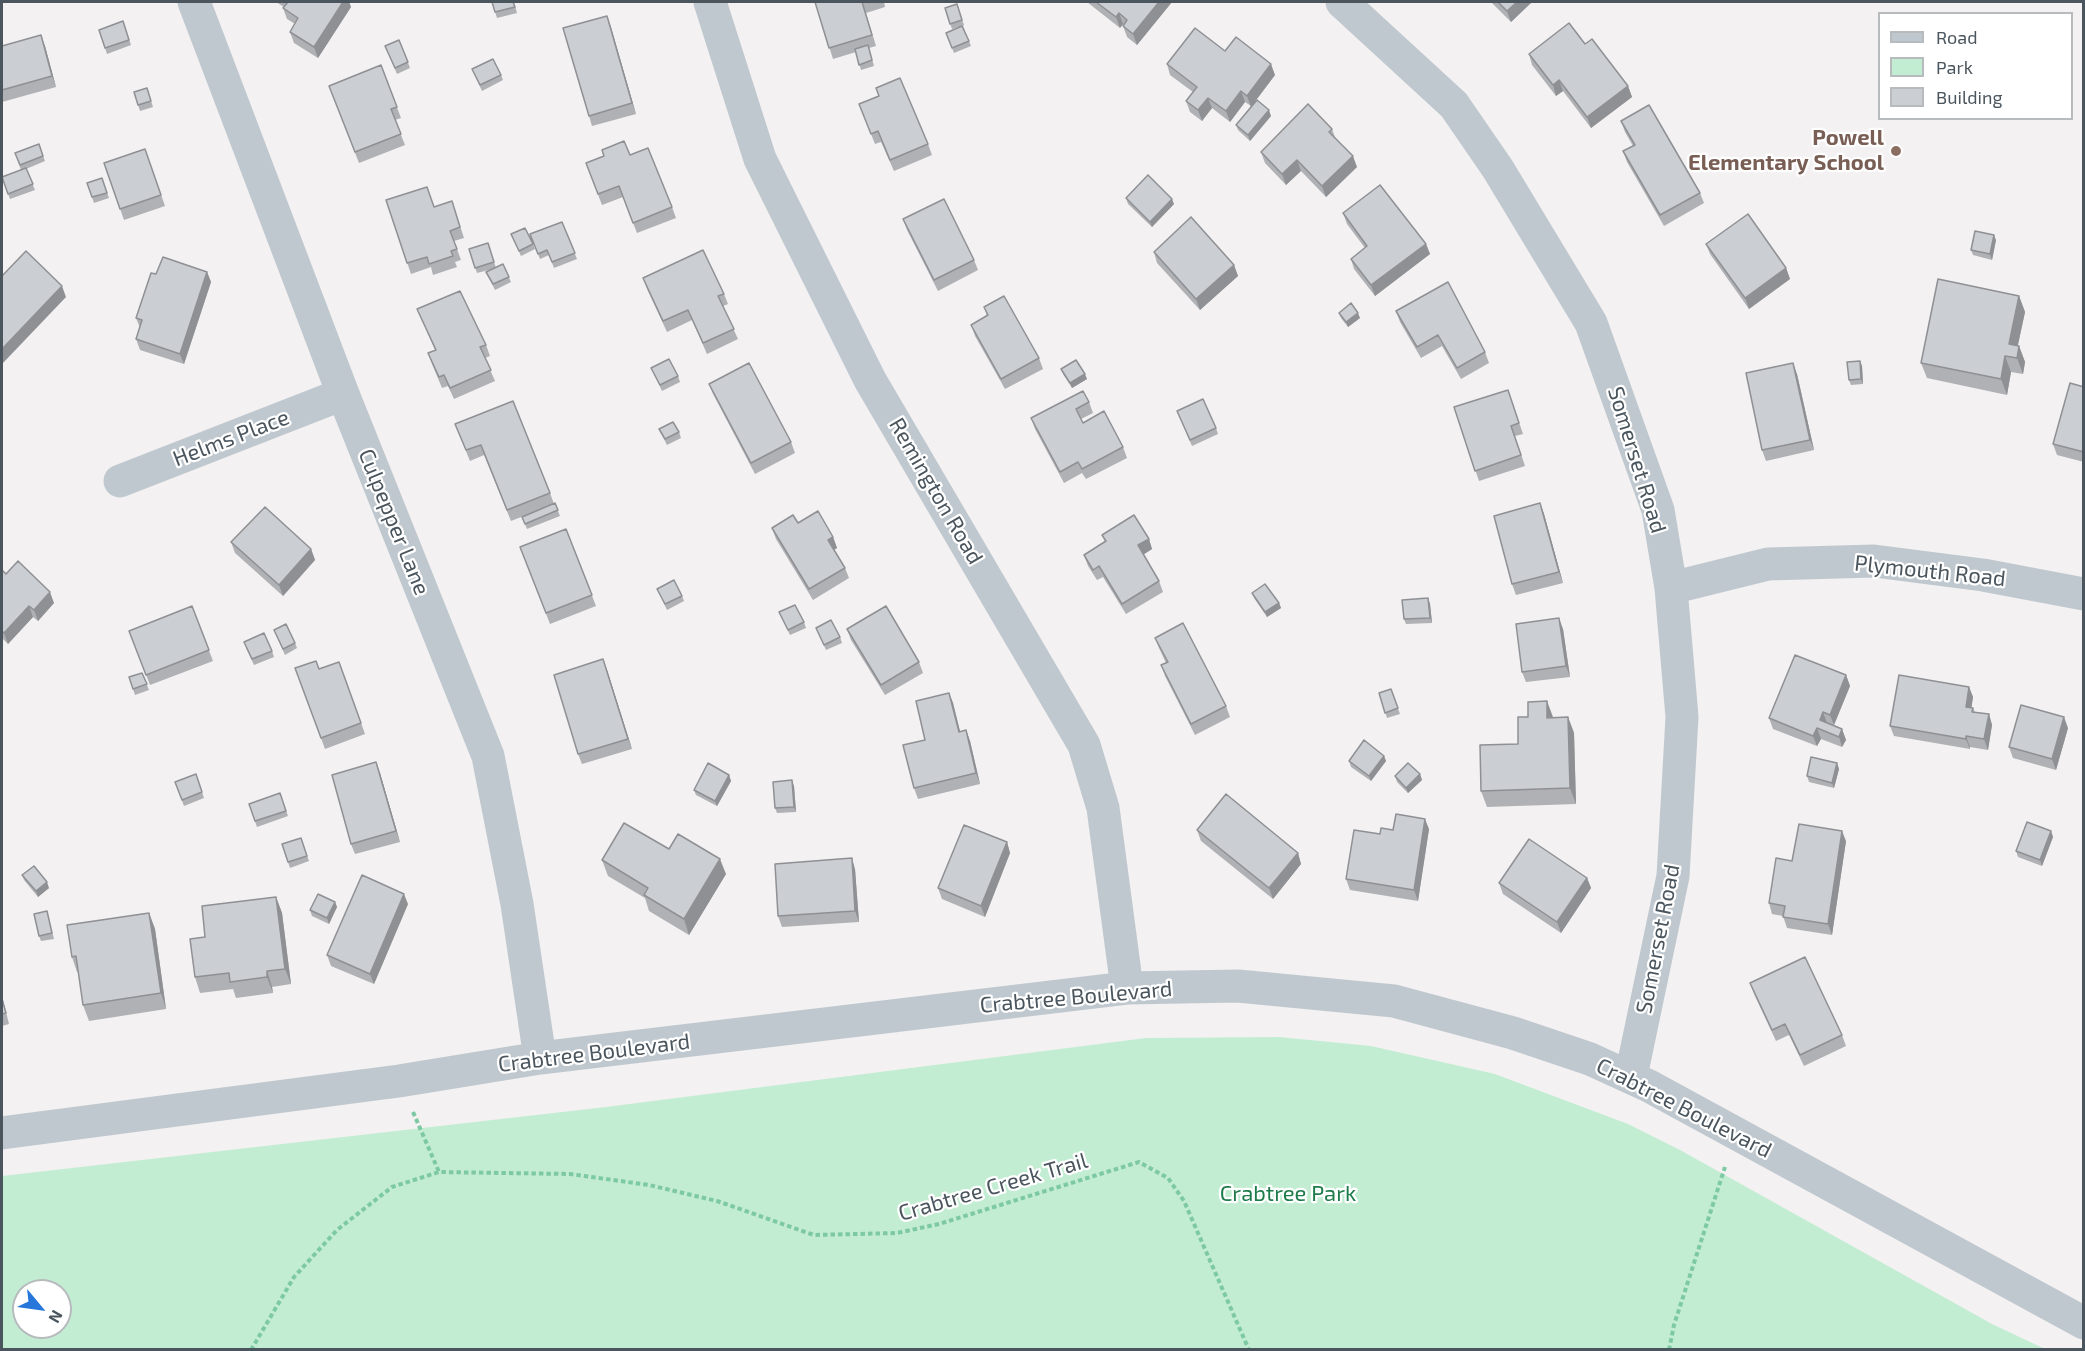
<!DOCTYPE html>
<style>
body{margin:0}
#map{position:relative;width:2085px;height:1351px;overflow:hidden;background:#f3f1f1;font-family:"Exo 2",sans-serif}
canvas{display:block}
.frame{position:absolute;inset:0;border:3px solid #4a555d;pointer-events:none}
.legend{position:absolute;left:1878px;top:12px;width:195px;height:108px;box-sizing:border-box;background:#fff;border:2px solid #b7bbbe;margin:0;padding:8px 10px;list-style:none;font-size:18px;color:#4a555d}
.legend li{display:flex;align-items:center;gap:12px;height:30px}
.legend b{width:30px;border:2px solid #b7bbbe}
.north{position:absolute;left:12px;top:1279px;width:60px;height:60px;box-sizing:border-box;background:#fff;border:2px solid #b7bbbe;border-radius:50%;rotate:119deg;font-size:16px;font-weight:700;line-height:24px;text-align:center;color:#4a555d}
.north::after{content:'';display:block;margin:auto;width:21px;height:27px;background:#2677d9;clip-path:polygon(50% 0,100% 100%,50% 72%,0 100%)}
</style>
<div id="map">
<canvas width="2085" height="1351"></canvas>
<div class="frame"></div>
<ul class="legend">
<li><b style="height:8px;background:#c0c8cf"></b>Road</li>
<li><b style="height:16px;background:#c3edd3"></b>Park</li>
<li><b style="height:16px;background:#cbced3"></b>Building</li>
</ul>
<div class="north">N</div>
</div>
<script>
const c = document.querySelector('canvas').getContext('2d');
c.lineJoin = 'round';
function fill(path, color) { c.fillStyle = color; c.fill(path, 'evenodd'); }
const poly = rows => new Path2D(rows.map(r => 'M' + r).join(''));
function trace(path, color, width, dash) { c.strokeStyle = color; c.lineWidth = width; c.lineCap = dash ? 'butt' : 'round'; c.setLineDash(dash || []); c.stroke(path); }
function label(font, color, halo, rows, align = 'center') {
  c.font = font + ' "Exo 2",sans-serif'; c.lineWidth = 4.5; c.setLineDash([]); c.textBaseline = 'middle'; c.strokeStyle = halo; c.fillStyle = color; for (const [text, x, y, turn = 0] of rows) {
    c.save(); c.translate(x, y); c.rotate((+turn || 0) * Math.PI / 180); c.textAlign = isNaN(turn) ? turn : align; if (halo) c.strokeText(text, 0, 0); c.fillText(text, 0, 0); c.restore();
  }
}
fill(poly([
 [1279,1037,1371,1046,1495,1074,1628,1124,1680,1150,1992,1324,2045,1349,2,1349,2,1176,606,1107,1146,1038],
 [24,1291,60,1291,60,1327,24,1327]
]), '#c3edd3');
trace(poly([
 [413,1112,439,1172],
 [251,1350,294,1277,337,1230,392,1187,439,1172,570,1174,649,1185,717,1201,814,1235,897,1233,939,1224,1139,1162,1168,1178,1184,1201,1249,1350],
 [1669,1350,1674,1325,1725,1167]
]), '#7dc9a3', 4, [4.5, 3]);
trace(poly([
 [194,2,343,394,488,756,517,904,540,1058],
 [710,2,760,159,870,380,1084,745,1103,808,1127,988],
 [1342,2,1454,105,1498,169,1591,323,1658,510,1671,588,1682,717,1673,876,1631,1076],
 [120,481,343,394],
 [1671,588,1768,564,1874,561,1983,575,2084,594],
 [2,1133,399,1081,540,1058,1127,988,1238,986,1394,1001,1513,1033,1590,1059,1649,1086,2084,1323]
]), '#c0c8cf', 33);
fill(poly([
 [276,2,349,2,351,7,318,58,294,43,290,32,295,24,287,19,283,8,284,7],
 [492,2,514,2,517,13,497,18],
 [815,2,884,2,885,7,866,13,876,46,869,48,874,66,861,70,856,52,833,59],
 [1087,2,1172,2,1137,45,1127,37,1123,26,1124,24,1123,24,1120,28],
 [1491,2,1532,2,1511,22],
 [957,4,964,25,963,26,971,46,954,53,946,33,962,26,952,29,945,8],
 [607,16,636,114,592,126,589,116],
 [123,21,131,45,107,54,99,30],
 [399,40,410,68,397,74,385,46],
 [2,46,45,46,56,87,2,102],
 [1225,51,1275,75,1255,101,1271,116,1250,141,1238,130,1236,125,1251,106,1245,102,1230,122,1212,108,1202,121,1190,112,1186,101,1193,92,1170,75,1167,64],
 [1529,54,1628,86,1632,97,1591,128,1563,91,1556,96,1532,65],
 [381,65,401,118,395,120,405,145,359,163,329,86],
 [472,69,501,75,503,80,482,91],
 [147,88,153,107,140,111,134,92],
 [878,96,928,144,932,155,894,171,881,142,875,144,859,104],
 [1621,121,1700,193,1704,203,1664,226,1627,162,1623,151,1633,146,1625,132],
 [1332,129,1335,137,1357,167,1326,197,1301,171,1286,185,1265,163,1261,152],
 [39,144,45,161,26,169,35,190,10,199,2,177,21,170,15,153],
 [145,149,165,206,124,220,104,163],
 [630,155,672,207,676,218,637,233,623,197,602,205,586,163],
 [102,178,109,198,94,203,87,183],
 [1126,198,1174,204,1152,227,1128,204],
 [386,200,434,207,452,201,464,238,454,241,461,260,455,262,457,267,433,275,431,267,411,274],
 [1343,213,1426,244,1430,254,1375,296,1354,269,1351,259,1365,248,1347,224],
 [903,219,974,260,978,270,938,291,907,230],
 [562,222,577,259,554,268,549,255,540,259,530,234],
 [511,234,533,244,535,249,521,256],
 [1996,240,1992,260,1973,255,1971,250],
 [488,243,496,268,503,264,511,282,495,290,486,272,496,268,477,273,469,249],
 [1706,244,1786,268,1790,279,1749,309,1710,254],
 [1154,252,1234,265,1238,276,1200,310,1157,263],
 [207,272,211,282,184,364,140,350,136,339,140,328,136,318,156,274],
 [643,278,724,294,728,304,723,306,738,339,707,354,692,320,667,332,647,289],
 [2019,296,2025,312,2018,345,2019,346,2025,362,2023,374,2011,372,2007,395,1927,378,1921,363],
 [984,307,1039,358,1043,369,1005,389,975,336,971,325,987,316],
 [417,309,486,345,490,356,485,358,495,381,454,399,448,386,442,388,432,364,428,353,435,350],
 [1396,311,1485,352,1489,363,1461,379,1442,346,1421,358,1400,322],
 [1339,313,1360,318,1348,327,1341,318],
 [1860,361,1862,366,1863,384,1851,385,1849,380],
 [651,368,678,376,680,382,662,391],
 [1061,369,1087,379,1072,388,1063,374],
 [1797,374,1814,450,1766,461,1762,450],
 [709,384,791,442,795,453,755,474,713,394],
 [2084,387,2084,462,2057,455,2053,444],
 [1508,390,1523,434,1515,436,1525,466,1479,481,1454,407],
 [1089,402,1093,413,1081,419,1083,423,1123,447,1127,458,1086,479,1082,473,1064,483,1035,429,1031,418],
 [1177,411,1216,428,1218,434,1192,446],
 [455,424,550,493,554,504,555,503,560,516,527,529,522,517,554,504,511,521,484,455,470,461],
 [659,429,679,432,681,438,667,445],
 [1540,503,1544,514,1563,583,1516,595,1512,584],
 [798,523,833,537,837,548,834,550,845,568,849,578,813,600,776,539,772,528],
 [566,529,596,606,550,624,520,547],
 [1102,535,1149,539,1152,549,1143,555,1159,581,1163,592,1126,614,1103,577,1097,580,1088,566,1084,555,1105,542],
 [231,542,311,549,315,560,283,596,235,553],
 [2,570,6,574,54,603,38,621,33,617,8,644,2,638],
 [657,589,682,596,684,601,667,610],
 [1252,593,1279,603,1281,608,1267,617,1254,598],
 [1428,598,1430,604,1432,623,1406,624,1404,619],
 [192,606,213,661,150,685,129,631],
 [779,612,804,622,806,628,790,635],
 [816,628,840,637,842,643,826,650],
 [847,629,919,662,923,673,885,695,851,640],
 [1563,629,1570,677,1526,682,1522,672],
 [274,630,295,643,297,648,285,655],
 [1155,638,1226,706,1230,717,1195,735,1165,676,1161,665,1166,663,1159,648],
 [246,648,272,651,274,657,254,665],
 [339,662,365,734,325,749,295,668,319,669],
 [607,670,632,749,582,764,578,754],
 [142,673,149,690,135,695,133,689],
 [1846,675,1850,686,1834,725,1842,729,1846,740,1842,747,1821,739,1817,746,1773,729,1769,718],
 [1969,687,1973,697,1971,708,1973,708,1975,712,1989,714,1992,725,1988,750,1970,747,1970,749,1894,736,1890,726],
 [1391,689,1400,714,1387,718,1379,693],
 [949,693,953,703,960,732,966,730,970,741,980,784,918,799,914,788,925,740],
 [1553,717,1568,717,1574,733,1576,804,1487,807,1481,791,1518,744],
 [2068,728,2056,770,2013,758,2009,747],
 [1384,756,1386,761,1371,781,1351,767,1349,761],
 [1837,763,1839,769,1834,788,1809,782,1807,776],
 [380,773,400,842,355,854,351,844],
 [196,774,204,798,184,806,175,782],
 [1420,774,1422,780,1408,793,1397,782,1395,776],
 [729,775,731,781,717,806,696,795,694,790],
 [794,786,796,812,777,813,775,808],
 [280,793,288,816,257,827,249,804],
 [1429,829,1418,901,1350,890,1346,879,1393,830],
 [1197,830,1298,853,1301,864,1273,899,1201,841],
 [2051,831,2053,837,2042,866,2018,857,2016,851],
 [301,838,309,861,290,868,282,844],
 [1846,841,1832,935,1787,928,1783,916,1772,914,1769,903,1792,861],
 [1007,842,1010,853,985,917,942,899,938,888],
 [669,849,726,874,689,935,649,911,645,898,608,876,602,860],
 [855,869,859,922,782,927,778,916],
 [22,875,49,888,38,897,24,880],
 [1587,878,1591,888,1561,933,1503,894,1499,883],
 [276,897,282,913,291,984,272,987,273,993,236,998,233,989,200,993,195,977,205,937],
 [335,902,337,907,329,924,312,916,310,910],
 [408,904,374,984,331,966,327,955],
 [47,911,54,939,41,941,39,936],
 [149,913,155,929,166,1009,89,1021,83,1005,78,972,77,972,72,957],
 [1750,983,1842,1035,1846,1046,1804,1066,1789,1035,1776,1041,1754,994],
 [2,996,9,1024,2,1026]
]), '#afb1b5');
fill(poly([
 [343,2,349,2,351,7,318,58,314,47],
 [1159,2,1172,2,1137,45,1133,34],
 [1517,2,1532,2,1511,22,1507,11],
 [1119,13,1123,24,1120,28,1116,17],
 [607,16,611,27,636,114,632,103],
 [41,35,45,46,56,87,52,76],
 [1271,64,1275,75,1251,107,1247,96],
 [1559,80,1563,91,1556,96,1553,85],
 [1628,86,1632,97,1591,128,1587,117],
 [1241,91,1245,102,1230,122,1226,111],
 [1208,98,1212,108,1202,121,1198,110],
 [1269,110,1271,116,1250,141,1248,135],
 [1353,156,1357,167,1326,197,1322,186],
 [1297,160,1301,171,1286,185,1282,174],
 [1172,199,1174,204,1152,227,1150,222],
 [1994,235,1996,240,1992,260,1990,254],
 [1426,244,1430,254,1375,296,1371,285],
 [1234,265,1238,276,1200,310,1196,299],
 [1786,268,1790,279,1749,309,1745,298],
 [207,272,211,282,184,364,180,354],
 [62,286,66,297,3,363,2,360,2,349],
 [2019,296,2025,312,2015,358,2009,344],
 [1358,313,1360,318,1348,327,1346,322],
 [2019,346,2025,362,2023,374,2017,358],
 [2005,356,2011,372,2007,395,2001,379],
 [1860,361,1862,366,1863,384,1861,379],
 [1793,363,1797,374,1814,450,1810,440],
 [1085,374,1087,379,1072,388,1070,383],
 [1540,503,1544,514,1563,583,1559,572],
 [833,537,837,548,832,551,828,540],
 [1149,539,1152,549,1141,556,1138,545],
 [311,549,315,560,283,596,279,585],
 [50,592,54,603,38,621,34,610],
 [1428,598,1430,604,1432,623,1430,618],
 [1279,603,1281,608,1267,617,1265,612],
 [29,606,33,617,8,644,4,633],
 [1559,618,1563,629,1570,677,1566,666],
 [603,659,607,670,632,749,628,739],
 [1846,675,1850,686,1834,725,1830,715],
 [1969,687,1973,697,1970,718,1966,707],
 [949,693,953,703,963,743,959,732],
 [1547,701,1553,717,1547,718],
 [1823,712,1827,723,1820,720],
 [1989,714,1992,725,1988,750,1984,739],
 [1568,717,1574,733,1576,804,1570,788],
 [2064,717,2068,728,2056,770,2052,759],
 [1817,728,1821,739,1817,746,1813,736],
 [1842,729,1846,740,1842,747,1839,737],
 [966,730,970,741,980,784,976,773],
 [1966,736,1970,747,1970,749,1966,739],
 [1384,756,1386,761,1371,781,1369,776],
 [376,762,380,773,400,842,396,831],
 [1837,763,1839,769,1834,788,1832,783],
 [1420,774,1422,780,1408,793,1406,788],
 [729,775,731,781,717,806,715,801],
 [792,780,794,786,796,812,794,807],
 [1425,819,1429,829,1418,901,1414,890],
 [1842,831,1846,841,1832,935,1828,924],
 [2051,831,2053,837,2042,866,2040,860],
 [1007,842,1010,853,985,917,981,906],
 [1298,853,1301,864,1273,899,1269,888],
 [852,858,855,869,859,922,855,911],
 [720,859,726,874,689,935,684,919],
 [1587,878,1591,888,1561,933,1557,922],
 [47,882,49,888,38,897,36,891],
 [404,894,408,904,374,984,370,974],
 [276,897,282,913,291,984,285,969],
 [335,902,337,907,329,924,327,918],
 [149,913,155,929,166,1009,161,993],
 [267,971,272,987,273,993,267,977]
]), '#8e9094');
const building = poly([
 [288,2,343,2,314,47,290,32,298,18,283,8,288,2],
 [492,2,513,2,515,7,495,12,492,2],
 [815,2,864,2,862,2,872,35,829,48,815,2],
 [1096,2,1159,2,1133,34,1123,26,1127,20,1119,13,1116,17,1096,2],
 [1498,2,1517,2,1507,11,1498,2],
 [957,4,962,20,950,24,945,8,957,4],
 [607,16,632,103,589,116,563,28,607,16],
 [123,21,129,40,105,48,99,30,123,21],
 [1569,23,1585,44,1592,39,1628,86,1587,117,1559,80,1553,85,1529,54,1569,23],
 [962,26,969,41,952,48,946,33,962,26],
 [1195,28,1225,51,1236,37,1271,64,1247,96,1241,91,1226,111,1208,98,1198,110,1186,101,1197,87,1167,64,1195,28],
 [41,35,52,76,2,90,2,46,41,35],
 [399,40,408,62,395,68,385,46,399,40],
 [868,45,872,60,859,65,855,49,868,45],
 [493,59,501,75,480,85,472,69,493,59],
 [381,65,397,107,391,109,401,134,355,152,329,86,381,65],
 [900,78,928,144,890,160,878,131,871,134,859,104,879,96,876,88,900,78],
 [147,88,151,101,138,105,134,92,147,88],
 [1257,100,1269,110,1248,135,1236,125,1257,100],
 [1308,104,1332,129,1329,132,1353,156,1322,186,1297,160,1282,174,1261,152,1308,104],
 [1649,105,1700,193,1660,215,1623,151,1635,145,1621,121,1649,105],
 [624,141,630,155,648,148,672,207,633,223,619,186,598,194,586,163,604,156,602,150,624,141],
 [39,144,43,156,20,165,15,153,39,144],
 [145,149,161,195,120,209,104,163,145,149],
 [26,168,33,184,8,194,2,177,26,168],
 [1148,175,1172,199,1150,222,1126,198,1148,175],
 [102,178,107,193,92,197,87,183,102,178],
 [1380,185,1426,244,1371,285,1351,259,1367,246,1343,213,1380,185],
 [427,187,434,207,452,201,460,227,450,231,457,249,451,251,453,256,429,264,427,257,407,263,386,200,427,187],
 [944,199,974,260,934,280,903,219,944,199],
 [1748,214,1786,268,1745,298,1706,244,1748,214],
 [1191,217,1234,265,1196,299,1154,252,1191,217],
 [562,222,575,253,552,262,547,250,538,254,530,234,562,222],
 [525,228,533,244,519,251,511,234,525,228],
 [1975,231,1994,235,1990,254,1971,250,1975,231],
 [488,243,494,262,475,268,469,249,488,243],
 [703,250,724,294,718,296,734,329,703,343,688,310,663,321,643,278,703,250],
 [26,251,62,286,2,349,2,276,26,251],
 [163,257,207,272,180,354,136,339,142,320,136,318,151,273,156,274,163,257],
 [503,264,509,277,493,284,486,272,503,264],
 [1938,279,2019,296,2009,344,2019,346,2017,358,2005,356,2001,379,1921,363,1938,279],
 [1448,282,1485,352,1457,368,1438,335,1417,347,1396,311,1448,282],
 [460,291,486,345,480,347,491,370,450,388,444,375,439,377,428,353,436,350,417,309,460,291],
 [1004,296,1039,358,1001,379,971,325,988,315,984,307,1004,296],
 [1351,303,1358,313,1346,322,1339,313,1351,303],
 [669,359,678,376,660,385,651,368,669,359],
 [1076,360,1085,374,1070,383,1061,369,1076,360],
 [1860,361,1861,379,1849,380,1847,362,1860,361],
 [749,363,791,442,751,463,709,384,749,363],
 [1793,363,1810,440,1762,450,1746,373,1793,363],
 [2070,383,2084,387,2084,452,2053,444,2070,383],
 [1508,390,1519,423,1511,426,1521,455,1475,471,1454,407,1508,390],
 [1083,391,1089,402,1076,409,1083,423,1104,411,1123,447,1082,469,1078,462,1060,472,1031,418,1083,391],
 [1203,399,1216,428,1190,440,1177,411,1203,399],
 [513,401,550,493,507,510,481,445,466,450,455,424,513,401],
 [673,422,679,432,665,439,659,429,673,422],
 [555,503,558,510,525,524,522,517,555,503],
 [1540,503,1559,572,1512,584,1494,516,1540,503],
 [265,507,311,549,279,585,231,542,265,507],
 [818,511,833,537,828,540,845,568,809,589,772,528,793,515,798,523,818,511],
 [1134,515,1149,539,1138,545,1159,581,1122,604,1099,566,1093,570,1084,555,1106,541,1102,535,1134,515],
 [566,529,592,595,546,613,520,547,566,529],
 [18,561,50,592,34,610,29,606,4,633,2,631,2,570,6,574,18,561],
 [674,580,682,596,665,604,657,589,674,580],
 [1265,584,1279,603,1265,612,1252,593,1265,584],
 [1428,598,1430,618,1404,619,1402,600,1428,598],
 [795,605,804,622,788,630,779,612,795,605],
 [192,606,209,650,146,675,129,631,192,606],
 [886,606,919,662,881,685,847,629,886,606],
 [1559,618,1566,666,1522,672,1516,624,1559,618],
 [831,620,840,637,824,645,816,628,831,620],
 [1183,623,1226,706,1191,724,1161,665,1168,662,1155,638,1183,623],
 [286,624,295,643,283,649,274,630,286,624],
 [264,633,272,651,252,659,244,642,264,633],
 [1795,655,1846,675,1830,715,1823,712,1820,720,1842,729,1839,737,1817,728,1813,736,1769,718,1795,655],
 [603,659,628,739,578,754,554,675,603,659],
 [316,661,319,669,339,662,361,723,321,738,295,668,316,661],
 [142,673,147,684,133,689,129,677,142,673],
 [1899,675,1969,687,1966,707,1973,708,1972,712,1989,714,1984,739,1966,736,1966,739,1890,726,1899,675],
 [1391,689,1398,708,1385,713,1379,693,1391,689],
 [949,693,959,732,966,730,976,773,914,788,903,745,925,740,916,701,949,693],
 [1547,701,1547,718,1568,717,1570,788,1481,791,1480,745,1518,744,1518,717,1528,717,1528,702,1547,701],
 [2021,705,2064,717,2052,759,2009,747,2021,705],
 [1364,740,1384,756,1369,776,1349,761,1364,740],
 [1811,757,1837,763,1832,783,1807,776,1811,757],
 [376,762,396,831,351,844,332,775,376,762],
 [708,763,729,775,715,801,694,790,708,763],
 [1408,763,1420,774,1406,788,1395,776,1408,763],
 [196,774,202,792,182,800,175,782,196,774],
 [792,780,794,807,775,808,773,782,792,780],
 [280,793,286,811,255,821,249,804,280,793],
 [1226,794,1298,853,1269,888,1197,830,1226,794],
 [1396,814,1425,819,1414,890,1346,879,1354,830,1380,834,1381,828,1393,830,1396,814],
 [2027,822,2051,831,2040,860,2016,851,2027,822],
 [624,823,669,849,678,834,720,859,684,919,644,895,648,888,602,860,624,823],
 [1799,824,1842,831,1828,924,1783,917,1785,906,1769,903,1776,858,1792,861,1799,824],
 [964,825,1007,842,981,906,938,888,964,825],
 [301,838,307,856,288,862,282,844,301,838],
 [1529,839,1587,878,1557,922,1499,883,1529,839],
 [852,858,855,911,778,916,775,864,852,858],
 [34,866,47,882,36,891,22,875,34,866],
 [362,875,404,894,370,974,327,955,362,875],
 [318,894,335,902,327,918,310,910,318,894],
 [276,897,285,969,267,971,267,977,230,982,229,973,195,977,190,939,205,937,202,906,276,897],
 [47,911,52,933,39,936,34,914,47,911],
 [149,913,161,993,83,1005,76,956,72,957,67,925,149,913],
 [1805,957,1842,1035,1800,1055,1785,1024,1772,1030,1750,983,1805,957],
 [2,999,6,1013,2,1014,2,999]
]);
fill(building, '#cbced3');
trace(building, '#8e9094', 1.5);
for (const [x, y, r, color] of [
 [1896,151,6,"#8d6e63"]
]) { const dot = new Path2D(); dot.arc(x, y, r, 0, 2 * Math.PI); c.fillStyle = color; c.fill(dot); trace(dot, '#fff', 2); }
label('bold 22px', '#785e54', '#fff', [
 ["Powell",1884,138],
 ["Elementary School",1884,163]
], 'right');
label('22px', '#4a555d', '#fff', [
 ["Helms Place",231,438,-21],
 ["Somerset Road",1637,460,73],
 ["Remington Road",936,491,60],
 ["Culpepper Lane",394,522,68],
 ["Plymouth Road",1930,571,6],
 ["Somerset Road",1658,939,-79],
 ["Crabtree Boulevard",1076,997,-5],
 ["Crabtree Boulevard",594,1053,-7],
 ["Crabtree Boulevard",1684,1108,27],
 ["Crabtree Creek Trail",993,1187,-16]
]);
label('22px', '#1e7c4b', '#fff', [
 ["Crabtree Park",1288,1194]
]);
</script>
